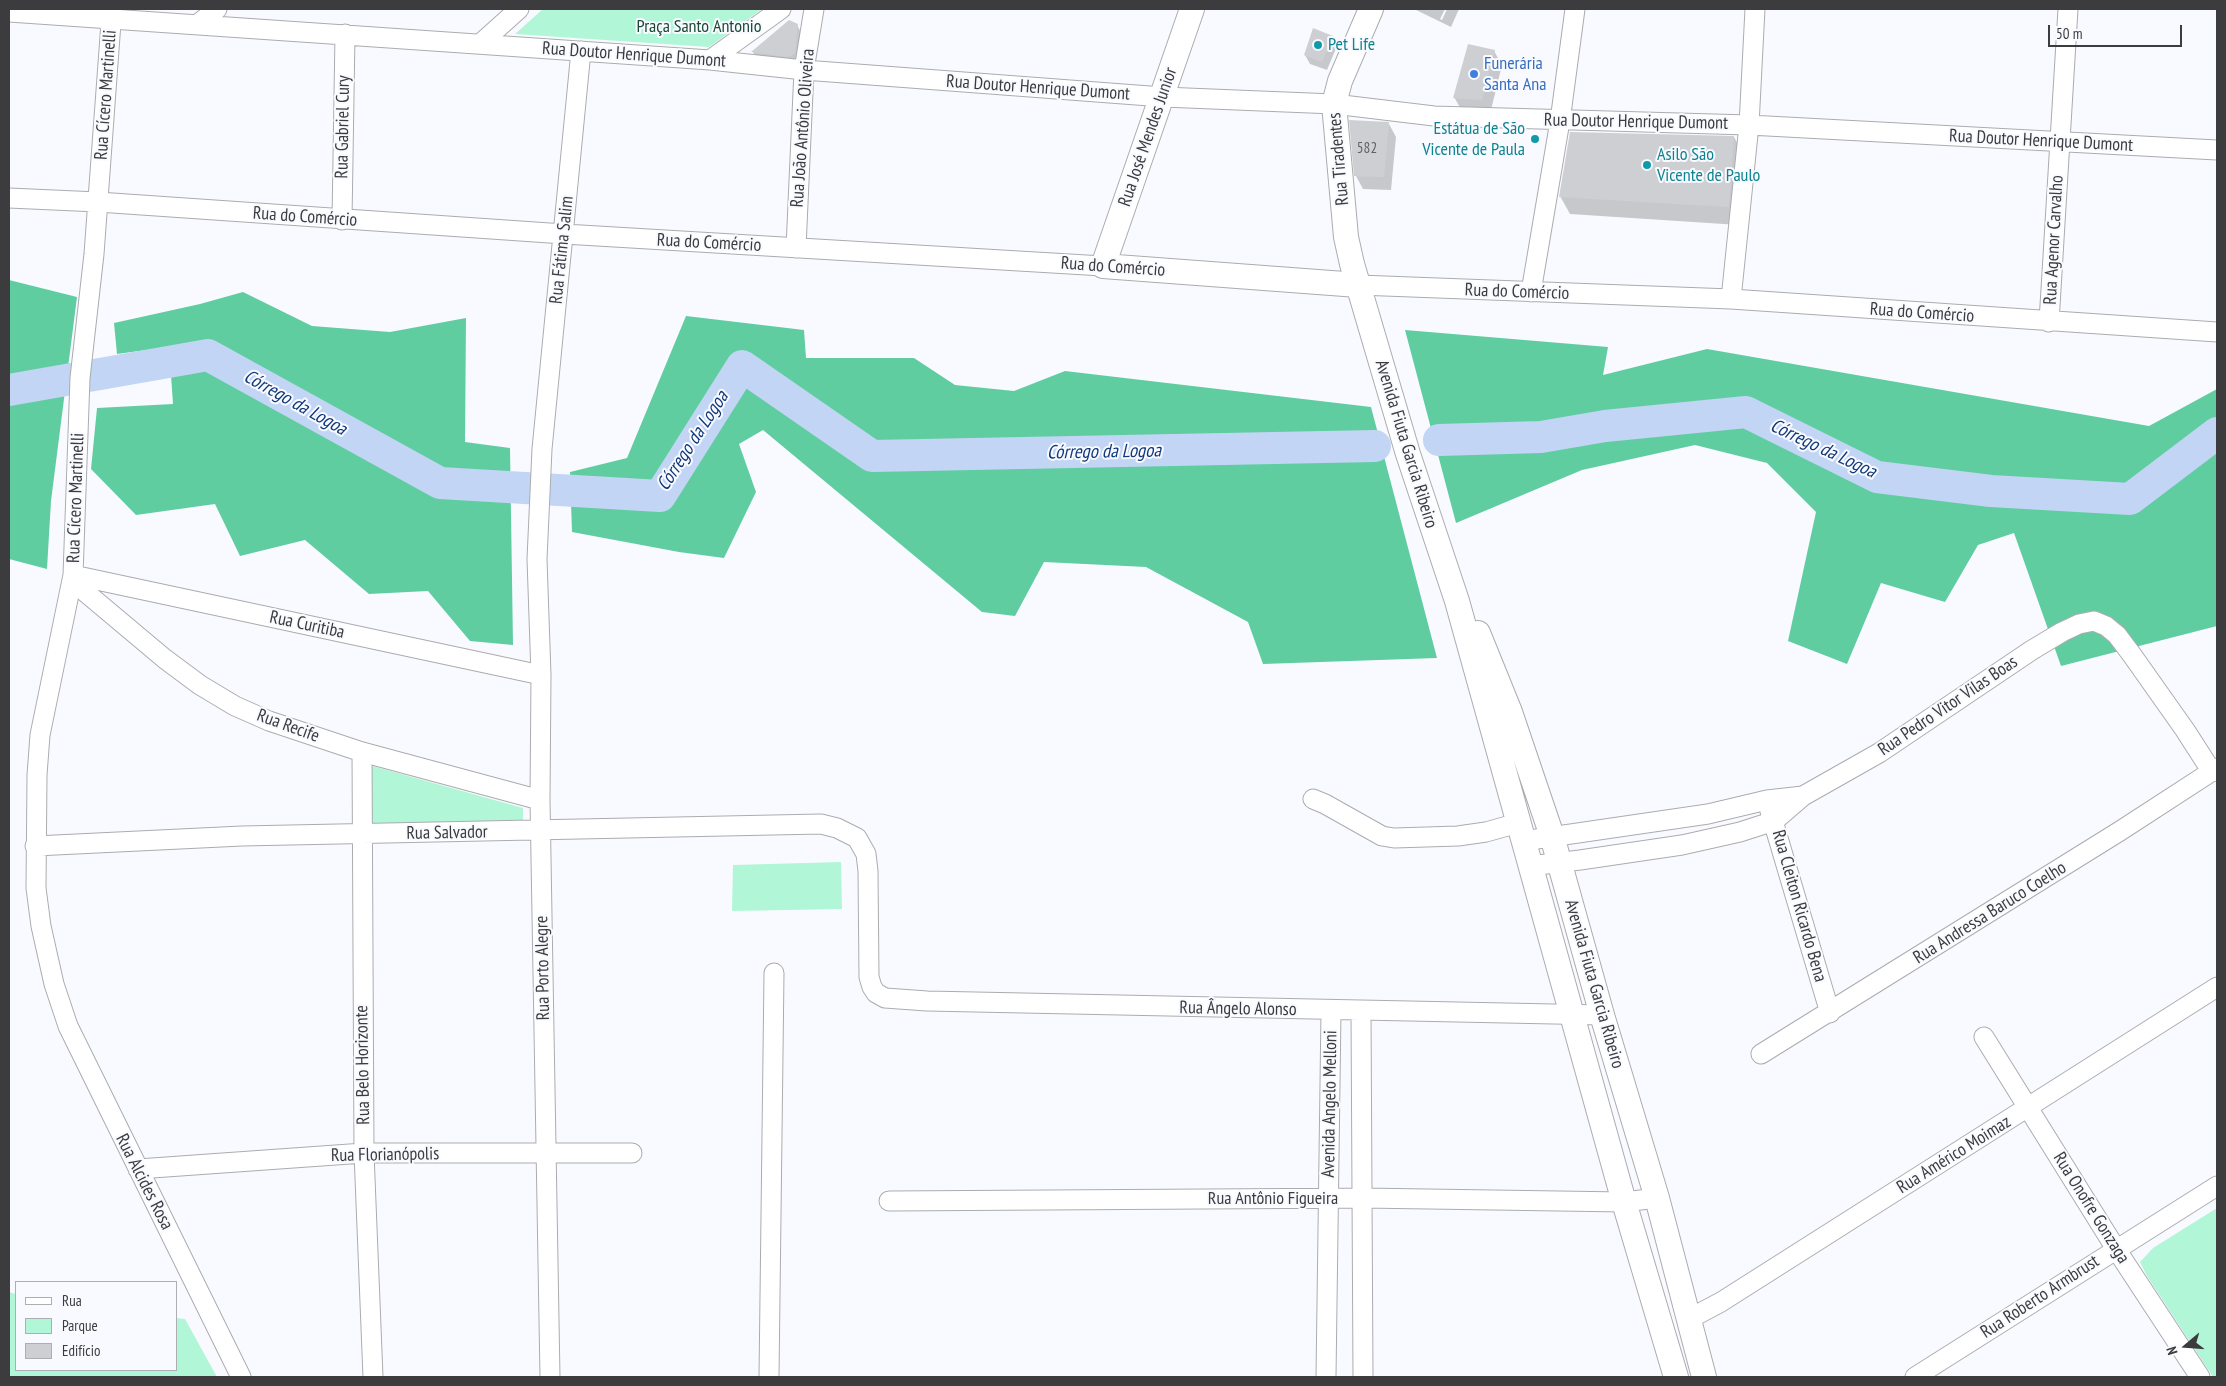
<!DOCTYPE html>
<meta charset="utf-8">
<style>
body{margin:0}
#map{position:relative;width:2226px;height:1386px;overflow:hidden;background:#f9faff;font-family:"PT Sans Narrow",sans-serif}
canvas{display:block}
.frame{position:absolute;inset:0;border:10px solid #3c3c3e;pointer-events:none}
.legend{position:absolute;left:15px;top:1281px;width:162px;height:90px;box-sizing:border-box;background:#f9faff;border:1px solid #adaeb2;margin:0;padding:6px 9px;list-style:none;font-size:15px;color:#3c3c3e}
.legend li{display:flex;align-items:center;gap:10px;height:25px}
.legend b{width:25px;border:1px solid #adaeb2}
.north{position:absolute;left:2161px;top:1321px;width:50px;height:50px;-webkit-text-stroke:4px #f9faff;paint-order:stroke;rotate:252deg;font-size:14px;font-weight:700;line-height:20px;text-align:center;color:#3c3c3e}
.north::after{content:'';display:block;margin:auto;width:18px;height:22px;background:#3c3c3e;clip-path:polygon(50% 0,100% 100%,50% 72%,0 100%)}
.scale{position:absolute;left:2048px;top:25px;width:134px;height:22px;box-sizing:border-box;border:2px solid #3c3c3e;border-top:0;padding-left:6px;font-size:15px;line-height:18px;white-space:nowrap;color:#3c3c3e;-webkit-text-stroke:4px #f9faff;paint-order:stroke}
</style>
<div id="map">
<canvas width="2226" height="1386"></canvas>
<div class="frame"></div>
<ul class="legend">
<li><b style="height:6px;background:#fff"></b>Rua</li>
<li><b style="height:14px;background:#b1f6d6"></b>Parque</li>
<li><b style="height:14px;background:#cecfd3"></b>Edifício</li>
</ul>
<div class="north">N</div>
<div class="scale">50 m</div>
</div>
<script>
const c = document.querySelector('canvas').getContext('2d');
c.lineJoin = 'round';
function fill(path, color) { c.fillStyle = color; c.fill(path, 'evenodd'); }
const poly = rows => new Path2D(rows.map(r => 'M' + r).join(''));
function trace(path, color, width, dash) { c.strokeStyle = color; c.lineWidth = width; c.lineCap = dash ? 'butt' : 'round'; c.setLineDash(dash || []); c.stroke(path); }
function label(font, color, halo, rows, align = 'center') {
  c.font = font + ' "PT Sans Narrow",sans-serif'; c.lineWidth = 4; c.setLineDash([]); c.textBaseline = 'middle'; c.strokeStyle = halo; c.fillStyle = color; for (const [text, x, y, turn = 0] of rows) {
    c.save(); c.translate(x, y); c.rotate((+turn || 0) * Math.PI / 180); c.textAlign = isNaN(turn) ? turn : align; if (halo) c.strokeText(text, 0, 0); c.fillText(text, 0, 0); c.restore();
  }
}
fill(poly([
 [543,9,762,9,709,47,515,34],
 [369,765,523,808,523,824,365,824],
 [841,862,842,909,732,911,733,865],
 [2217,1208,2217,1377,2213,1377,2147,1276,2140,1262,2153,1248],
 [9,1292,16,1294,16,1370,176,1370,176,1318,185,1319,217,1377,9,1377]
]), '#b1f6d6');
fill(poly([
 [9,280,77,297,51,501,47,569,9,559],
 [243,292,312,326,390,332,466,318,465,442,510,448,513,645,470,641,428,591,369,594,305,540,240,556,215,504,136,515,91,469,97,408,173,404,169,347,117,354,114,323,200,304],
 [686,316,804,330,806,358,914,358,955,385,1014,391,1065,371,1371,407,1437,658,1263,664,1248,622,1146,567,1044,562,1015,616,982,612,763,430,739,444,756,492,724,558,679,552,572,532,570,472,627,458],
 [1405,330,1608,347,1603,375,1707,349,2149,426,2217,389,2217,626,2061,666,2014,533,1978,545,1945,602,1881,583,1847,664,1788,641,1816,512,1767,463,1695,445,1582,470,1456,523]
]), '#60cda1');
fill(poly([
 [1414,9,1445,9,1440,19,1442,20,1447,9,1459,9,1451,27],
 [797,25,802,34,800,62,757,60,753,52],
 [1332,37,1337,46,1327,70,1310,64,1305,55],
 [1494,51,1502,65,1490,114,1462,111,1454,97],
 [1389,124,1396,137,1391,190,1363,189,1356,176],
 [1734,137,1744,155,1739,225,1570,214,1560,196]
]), '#0003');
trace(poly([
 [9,390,208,355,440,483,660,496,742,366,872,456,1375,446],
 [1439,440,1541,437,1605,426,1746,412,1877,477,1991,491,2130,499,2217,433]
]), '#c2d5f5', 32);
fill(poly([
 [789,20,798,24,795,53,788,57,751,52],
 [1313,28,1333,36,1322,62,1304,55],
 [1468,44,1495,50,1482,100,1453,98],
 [1349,120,1389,122,1384,177,1354,176],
 [1570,132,1734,136,1729,207,1559,197]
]), '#cecfd3');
const minor = poly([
 [112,9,94,254,80,378,73,575,40,735,37,775,36,888,41,926,54,984,68,1026,241,1377],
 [9,12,710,60,804,70,1163,97,1334,104,1434,116,1749,125,2217,150],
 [198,24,217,9],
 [480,44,519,9],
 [710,60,781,9],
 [9,198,98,202,564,234,1103,266],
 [342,220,345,34],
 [796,248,804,70,814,9],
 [1358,285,1731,299,2217,332],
 [1531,292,1560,121,1575,9],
 [1731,299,1749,125,1755,9],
 [2049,322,2068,9],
 [73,575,541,675],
 [72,581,165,659,200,685,235,706,269,721,362,752,540,800],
 [362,752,364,1153,373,1377],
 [1313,799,1325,804,1382,836,1394,838,1458,836,1486,832,1518,823],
 [1770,811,1830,1013],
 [1523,841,1708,814,1767,800,1803,796],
 [35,846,242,836,821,824,837,828,857,838,866,854,868,871,869,977,872,987,876,993,885,998,927,1001,1602,1015],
 [1530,866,1580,860,1682,845,1740,832,1774,821,1803,796,1879,753,2032,650,2062,632,2079,624,2094,621,2106,626,2117,635,2132,655,2185,730,2212,772],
 [1361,1011,1363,1377],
 [1984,1037,2116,1249,2200,1377],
 [1761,1054,2120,831,2217,768],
 [138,1169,364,1153,632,1153],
 [889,1201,1363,1198,1624,1202,1657,1198],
 [1689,1319,1721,1302,2217,987],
 [550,1377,540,800,541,675,537,559,542,449,581,51],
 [769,1377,774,973],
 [1326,1377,1331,1011],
 [1915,1377,2217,1186]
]);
const major = poly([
 [1192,9,1103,266,1358,285],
 [1371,9,1340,81,1334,104,1346,237,1352,264,1408,454,1457,601,1624,1202,1676,1377],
 [1478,633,1510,712,1552,836,1602,1015,1657,1198,1704,1377]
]);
trace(minor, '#abacb0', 21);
trace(major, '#abacb0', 26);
trace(minor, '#fff', 19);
trace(major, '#fff', 24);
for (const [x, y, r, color] of [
 [1318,45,5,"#0f9aa8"],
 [1474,74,5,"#3f7fe0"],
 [1535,139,5,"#0f9aa8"],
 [1647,165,5,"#0f9aa8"]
]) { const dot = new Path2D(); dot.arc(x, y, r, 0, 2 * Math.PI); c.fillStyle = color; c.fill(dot); trace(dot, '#f9faff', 2); }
label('15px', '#606163', null, [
 ["582",1367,149]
]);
label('18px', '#194835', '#f9faff', [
 ["Praça Santo Antonio",699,27]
]);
label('18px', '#0d838f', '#f9faff', [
 ["Pet Life",1328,45],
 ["Estátua de São",1525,129,"right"],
 ["Vicente de Paula",1525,150,"right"],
 ["Asilo São",1657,155],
 ["Vicente de Paulo",1657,176]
], 'left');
label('18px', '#3c3c3e', '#f9faff', [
 ["Rua Doutor Henrique Dumont",634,55,4],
 ["Rua Doutor Henrique Dumont",1038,88,4],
 ["Rua Cícero Martinelli",106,95,-86],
 ["Rua Doutor Henrique Dumont",1636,122,1],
 ["Rua Gabriel Cury",343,127,-89],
 ["Rua João Antônio Oliveira",803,128,-86],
 ["Rua José Mendes Junior",1148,137,-71],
 ["Rua Doutor Henrique Dumont",2041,141,3],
 ["Rua Tiradentes",1339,159,-95],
 ["Rua do Comércio",305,217,4],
 ["Rua Agenor Carvalho",2054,240,-87],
 ["Rua do Comércio",709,243,3],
 ["Rua Fátima Salim",562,250,-84],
 ["Rua do Comércio",1113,267,4],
 ["Rua do Comércio",1517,292,2],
 ["Rua do Comércio",1922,313,4],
 ["Avenida Fiuta Garcia Ribeiro",1406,444,73],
 ["Rua Cícero Martinelli",76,498,-88],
 ["Rua Curitiba",307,625,12],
 ["Rua Pedro Vitor Vilas Boas",1948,706,-34],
 ["Rua Recife",288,726,20],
 ["Rua Salvador",447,833,-1],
 ["Rua Cleiton Ricardo Bena",1799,906,74],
 ["Rua Andressa Baruco Coelho",1990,913,-32],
 ["Rua Porto Alegre",543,968,-91],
 ["Avenida Fiuta Garcia Ribeiro",1594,984,74],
 ["Rua Ângelo Alonso",1238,1009,1],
 ["Rua Belo Horizonte",363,1065,-91],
 ["Avenida Angelo Melloni",1330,1104,-89],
 ["Rua Florianópolis",385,1155,-1],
 ["Rua Américo Moimaz",1954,1155,-32],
 ["Rua Alcides Rosa",144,1182,63],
 ["Rua Antônio Figueira",1273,1199],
 ["Rua Onofre Gonzaga",2091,1208,58],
 ["Rua Roberto Armbrust",2040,1297,-33]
]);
label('18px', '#366cbe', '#f9faff', [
 ["Funerária",1484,64],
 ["Santa Ana",1484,85]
], 'left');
label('italic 19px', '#10397a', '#f9faff', [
 ["Córrego da Logoa",295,403,29],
 ["Córrego da Logoa",693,441,-57],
 ["Córrego da Logoa",1823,449,25],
 ["Córrego da Logoa",1104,452,-1]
]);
</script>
